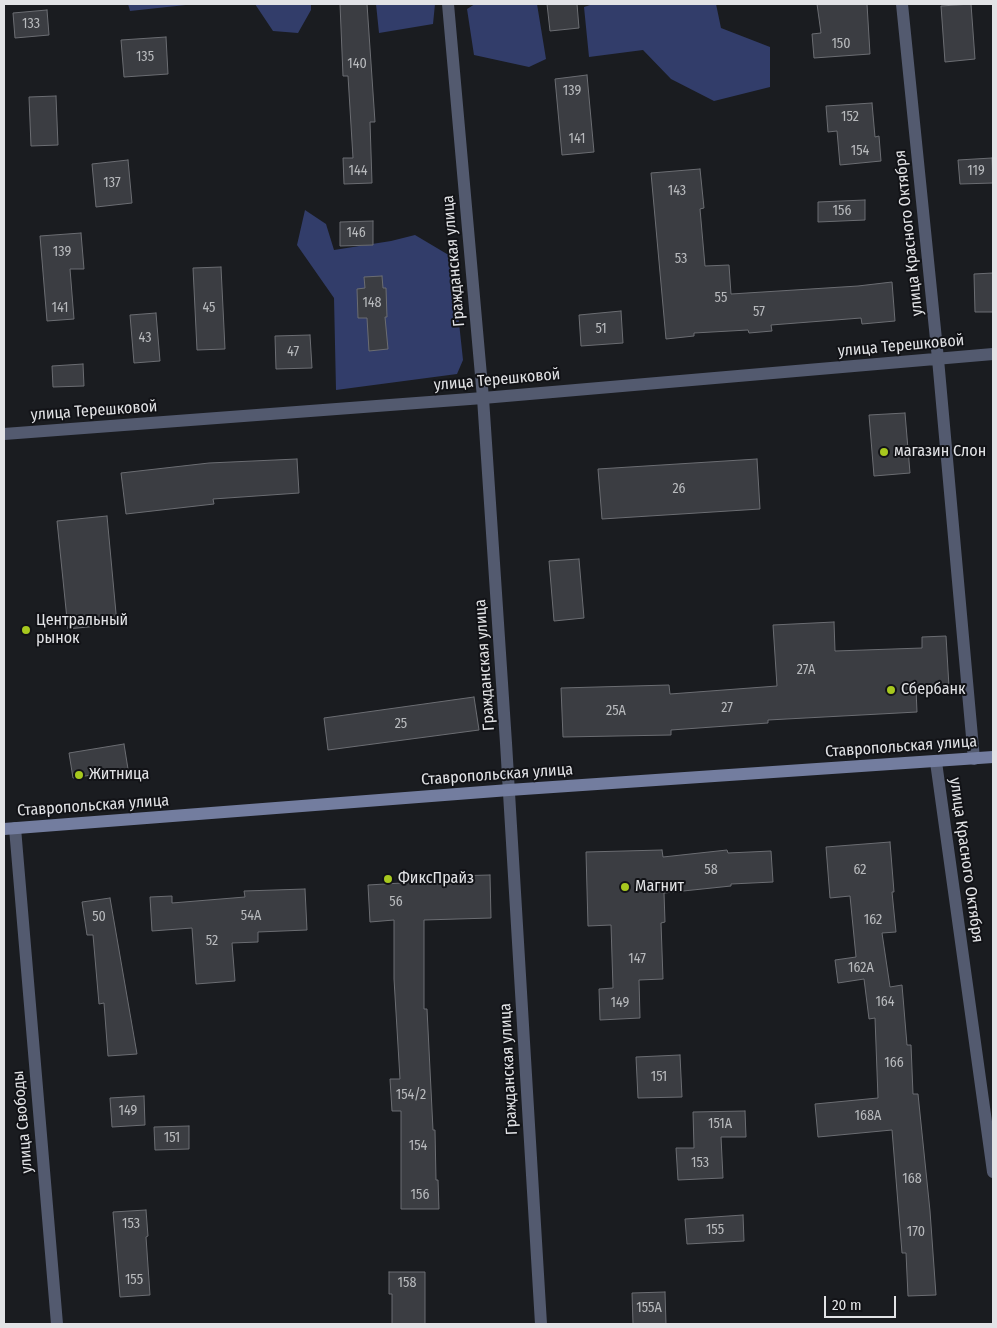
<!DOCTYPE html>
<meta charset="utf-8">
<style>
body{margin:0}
#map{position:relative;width:997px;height:1328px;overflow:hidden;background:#1a1c20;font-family:"Fira Sans Condensed",sans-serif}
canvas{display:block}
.frame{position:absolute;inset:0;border:5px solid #e2e3e6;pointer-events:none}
.scale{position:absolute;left:824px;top:1296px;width:72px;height:22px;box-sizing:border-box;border:2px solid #e2e3e6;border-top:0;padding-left:6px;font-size:15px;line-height:18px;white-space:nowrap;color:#e2e3e6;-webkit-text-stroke:4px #121317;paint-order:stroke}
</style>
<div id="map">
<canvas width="997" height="1328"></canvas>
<div class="frame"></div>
<div class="scale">20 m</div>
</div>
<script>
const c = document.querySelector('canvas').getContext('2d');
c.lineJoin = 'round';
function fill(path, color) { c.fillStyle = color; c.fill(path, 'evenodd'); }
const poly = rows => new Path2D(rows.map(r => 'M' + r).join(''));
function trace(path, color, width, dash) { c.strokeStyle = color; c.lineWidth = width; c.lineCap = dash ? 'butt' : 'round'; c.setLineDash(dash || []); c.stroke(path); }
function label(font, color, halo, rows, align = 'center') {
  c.font = font + ' "Fira Sans Condensed",sans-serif'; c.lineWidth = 4; c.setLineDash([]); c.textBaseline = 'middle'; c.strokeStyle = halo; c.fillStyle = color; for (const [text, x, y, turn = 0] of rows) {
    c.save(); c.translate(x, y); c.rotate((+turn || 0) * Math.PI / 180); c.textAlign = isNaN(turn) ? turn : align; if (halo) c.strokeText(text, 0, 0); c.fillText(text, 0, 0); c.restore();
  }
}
fill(poly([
 [128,4,195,4,130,11],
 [255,4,311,4,311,10,298,33,273,31],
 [376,4,435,4,433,24,379,33],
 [475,4,537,4,546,59,529,67,474,55,467,9],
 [593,4,716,4,721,28,770,47,770,87,714,101,671,79,643,50,589,57,584,7],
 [305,210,326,224,334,250,391,241,415,235,452,257,463,360,457,374,336,390,334,298,297,245]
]), '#323d6a');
const building = poly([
 [340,4,367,4,375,122,370,122,372,183,344,184,343,158,353,158,348,76,343,76,340,4],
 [547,4,577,4,579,28,550,31,547,4],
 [817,4,867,4,870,54,814,58,812,34,821,33,817,4],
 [971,4,975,59,945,62,941,6,971,4],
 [47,10,49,35,15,38,13,13,47,10],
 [166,37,168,74,124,77,121,40,166,37],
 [587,75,594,152,562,155,555,79,587,75],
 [56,96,58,145,31,146,29,97,56,96],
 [872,103,875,137,879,136,881,161,840,165,837,131,828,132,826,106,872,103],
 [992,158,993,183,960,184,958,160,992,158],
 [128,160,132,203,96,207,92,164,128,160],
 [700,169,704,208,700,209,705,266,729,265,731,294,858,286,892,282,895,321,862,324,861,318,771,325,772,331,749,333,748,330,694,333,694,336,666,339,651,173,700,169],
 [865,200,865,220,818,222,818,202,865,200],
 [373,221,373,245,340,246,340,222,373,221],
 [81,233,84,269,70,269,74,319,47,321,40,236,81,233],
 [221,267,225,349,197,350,193,268,221,267],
 [993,273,993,312,975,312,974,274,993,273],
 [382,276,383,288,386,288,387,317,385,317,388,349,369,351,367,318,358,318,357,289,365,288,364,277,382,276],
 [621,311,623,343,581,346,579,315,621,311],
 [156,313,160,361,134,363,130,315,156,313],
 [310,335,312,368,276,369,275,336,310,335],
 [83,364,84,386,53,387,52,366,83,364],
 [905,413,910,473,874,476,869,415,905,413],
 [297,459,299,493,213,499,214,504,126,514,121,473,209,463,297,459],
 [757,459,760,509,602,519,598,469,757,459],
 [107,516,117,624,68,629,57,521,107,516],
 [579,559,584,618,554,621,549,561,579,559],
 [834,622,835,651,922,648,922,637,946,636,949,687,916,689,917,712,768,720,768,723,671,730,671,735,563,737,561,688,669,685,670,694,777,686,773,625,834,622],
 [474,697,479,730,328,750,324,718,474,697],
 [124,744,128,769,73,778,69,753,124,744],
 [890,842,894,892,892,892,896,932,882,933,890,987,902,985,907,1045,911,1045,913,1094,918,1094,930,1211,936,1295,908,1296,906,1253,902,1253,892,1130,818,1137,815,1104,878,1098,875,1018,869,1019,864,979,838,983,835,960,856,957,850,896,830,898,826,847,890,842],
 [662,850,663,857,727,850,728,853,771,851,773,882,731,884,731,886,664,893,665,922,661,923,663,979,639,980,640,1018,600,1020,599,989,613,988,611,925,588,926,586,852,662,850],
 [490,875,491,918,424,920,424,1009,427,1009,433,1130,435,1130,436,1180,438,1180,439,1209,401,1209,401,1111,392,1111,390,1079,400,1079,394,979,394,920,370,922,368,885,452,880,452,876,490,875],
 [305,889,307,930,258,932,258,942,232,943,235,981,196,984,192,928,152,931,150,897,172,896,172,903,245,897,244,891,305,889],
 [110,898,137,1054,108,1056,104,1003,99,1004,93,935,87,935,82,902,110,898],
 [680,1055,682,1097,638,1098,636,1057,680,1055],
 [144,1096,145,1125,112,1127,110,1098,144,1096],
 [745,1111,746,1137,721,1137,723,1178,678,1180,676,1148,694,1148,693,1112,745,1111],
 [189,1126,189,1149,155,1150,154,1127,189,1126],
 [146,1210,148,1236,146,1237,150,1295,120,1297,113,1212,146,1210],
 [743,1215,744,1241,687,1244,685,1219,743,1215],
 [389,1272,425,1272,425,1324,392,1324,392,1294,389,1294,389,1272],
 [665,1292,666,1324,633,1324,632,1293,665,1292]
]);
fill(building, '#3b3d42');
trace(building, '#6b6d72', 1);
trace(poly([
 [448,4,483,398,506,743,541,1324],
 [902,4,938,359,974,759],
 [4,434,483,398,993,354],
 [936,762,993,1172],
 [15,828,57,1324]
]), '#535a6f', 12);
trace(poly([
 [4,829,509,790,993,757]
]), '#737d9f', 12);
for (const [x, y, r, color] of [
 [884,452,5,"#a7c81e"],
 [26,630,5,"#a7c81e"],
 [891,690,5,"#a7c81e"],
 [79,775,5,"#a7c81e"],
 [388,879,5,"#a7c81e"],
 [625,887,5,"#a7c81e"]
]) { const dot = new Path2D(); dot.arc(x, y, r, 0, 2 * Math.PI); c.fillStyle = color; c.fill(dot); trace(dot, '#121317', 2); }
label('14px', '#b8babd', null, [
 ["133",31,24],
 ["150",841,44],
 ["135",145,57],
 ["140",357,64],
 ["139",572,91],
 ["152",850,117],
 ["141",577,139],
 ["154",860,151],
 ["144",358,171],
 ["119",976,171],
 ["137",112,183],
 ["143",677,191],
 ["156",842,211],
 ["146",356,233],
 ["139",62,252],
 ["53",681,259],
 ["55",721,298],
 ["148",372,303],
 ["141",60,308],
 ["45",209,308],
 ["57",759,312],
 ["51",601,329],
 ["43",145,338],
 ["47",293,352],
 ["26",679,489],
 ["27А",806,670],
 ["27",727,708],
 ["25А",616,711],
 ["25",401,724],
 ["58",711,870],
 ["62",860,870],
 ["56",396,902],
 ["54А",251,916],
 ["50",99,917],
 ["162",873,920],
 ["52",212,941],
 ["147",637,959],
 ["162А",861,968],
 ["164",885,1002],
 ["149",620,1003],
 ["166",894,1063],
 ["151",659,1077],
 ["154/2",411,1095],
 ["149",128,1111],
 ["168А",868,1116],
 ["151А",720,1124],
 ["151",172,1138],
 ["154",418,1146],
 ["153",700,1163],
 ["168",912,1179],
 ["156",420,1195],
 ["153",131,1224],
 ["155",715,1230],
 ["170",916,1232],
 ["155",134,1280],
 ["158",407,1283],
 ["155А",649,1308]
]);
label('16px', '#e2e3e6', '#121317', [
 ["улица Красного Октября",909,233,-96],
 ["Гражданская улица",454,261,-95],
 ["улица Терешковой",901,346,-5],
 ["улица Терешковой",497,380,-5],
 ["улица Терешковой",94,411,-4],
 ["Гражданская улица",485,665,-94],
 ["Ставропольская улица",901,747,-4],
 ["Ставропольская улица",497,775,-4],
 ["Ставропольская улица",93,806,-4],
 ["улица Красного Октября",966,860,82],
 ["Гражданская улица",509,1069,-93],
 ["улица Свободы",23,1122,-95]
]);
label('16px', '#e2e3e6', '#121317', [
 ["магазин Слон",894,452],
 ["Центральный",36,621],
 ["рынок",36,639],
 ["Сбербанк",901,690],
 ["Житница",89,775],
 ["ФиксПрайз",398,879],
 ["Магнит",635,887]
], 'left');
</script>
